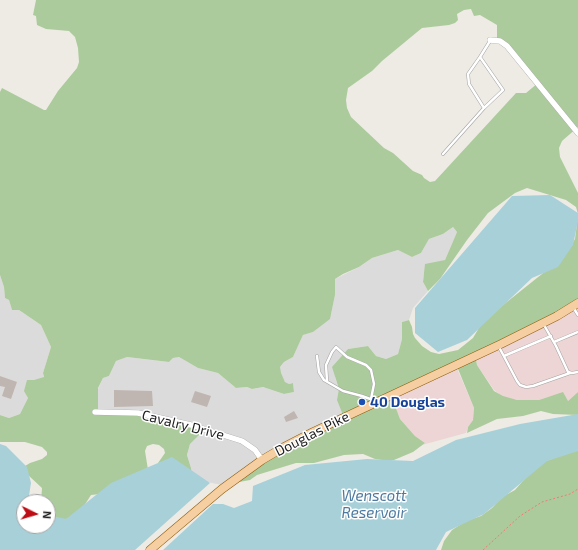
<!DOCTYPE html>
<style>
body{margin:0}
#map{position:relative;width:578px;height:550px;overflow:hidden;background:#eeebe5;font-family:"Exo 2",sans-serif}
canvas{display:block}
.north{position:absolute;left:16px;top:494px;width:40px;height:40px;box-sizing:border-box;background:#fff;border:1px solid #a5a5a5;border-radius:50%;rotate:95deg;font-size:11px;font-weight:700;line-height:16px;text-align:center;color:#1e1e1e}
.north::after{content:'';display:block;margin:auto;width:14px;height:18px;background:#be0d15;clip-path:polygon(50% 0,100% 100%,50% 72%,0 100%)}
</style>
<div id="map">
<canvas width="578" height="550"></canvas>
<div class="north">N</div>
</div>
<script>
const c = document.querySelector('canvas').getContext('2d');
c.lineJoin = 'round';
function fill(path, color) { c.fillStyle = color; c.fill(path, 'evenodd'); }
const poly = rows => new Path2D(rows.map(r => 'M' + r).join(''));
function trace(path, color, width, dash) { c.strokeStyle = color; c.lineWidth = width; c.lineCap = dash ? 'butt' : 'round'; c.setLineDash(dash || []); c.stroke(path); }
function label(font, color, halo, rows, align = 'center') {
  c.font = font + ' "Exo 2",sans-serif'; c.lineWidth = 3; c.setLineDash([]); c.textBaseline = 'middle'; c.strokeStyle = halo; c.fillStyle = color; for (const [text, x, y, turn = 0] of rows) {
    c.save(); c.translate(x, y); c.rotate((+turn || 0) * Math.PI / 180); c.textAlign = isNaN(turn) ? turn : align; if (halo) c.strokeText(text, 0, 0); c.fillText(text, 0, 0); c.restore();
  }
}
fill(poly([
 [453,227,457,232,445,260,424,274,423,282,428,291,413,308,409,320,402,322,402,339,398,354,386,359,376,356,368,346,348,349,335,377,339,389,343,414,222,485,207,482,192,475,191,468,187,455,190,444,199,435,98,411,98,389,103,378,109,376,116,361,126,357,169,362,173,358,179,357,198,368,218,373,236,388,247,387,252,389,263,387,284,394,294,392,293,383,289,384,285,382,280,373,280,367,284,362,293,357,303,335,313,332,331,314,335,295,335,279,359,267,372,258,398,250,412,257,421,253,429,239,443,234],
 [0,275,4,287,5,298,9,300,12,310,19,310,41,325,51,347,43,373,44,378,34,380,25,391,28,398,20,414,9,418,0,415]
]), '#dcdbdb');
fill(poly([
 [578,301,578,392,568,401,555,395,539,400,517,400,503,397,494,390,477,365,476,360],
 [455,364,474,408,473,420,468,427,466,433,422,445,425,443,415,436,400,419,391,395]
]), '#eed5d5');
fill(poly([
 [36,0,578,0,578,127,562,141,559,148,560,157,578,193,578,214,576,207,566,200,527,188,515,193,488,213,467,240,440,279,428,291,423,282,425,264,445,260,457,232,453,227,443,234,429,239,421,253,412,257,398,250,372,258,359,267,343,274,335,279,335,295,330,319,313,332,303,335,293,357,284,362,280,367,281,373,285,382,289,384,293,383,294,392,284,394,263,387,252,389,247,387,236,388,218,373,198,368,179,357,173,358,169,362,127,357,116,361,109,376,103,378,98,388,98,411,125,410,139,411,200,427,199,435,190,444,187,455,191,468,192,475,158,463,165,453,164,449,159,445,153,444,147,446,145,451,149,476,100,494,91,495,82,509,69,518,63,520,48,518,48,502,41,502,42,488,28,475,25,466,30,463,42,459,47,455,47,452,42,447,25,442,0,442,0,415,9,418,20,414,28,398,24,391,27,380,34,380,44,377,43,373,51,347,41,325,19,310,12,310,9,300,5,298,4,287,0,275,0,92,2,88,44,110,46,110,58,91,77,68,79,62,78,48,75,37,69,31,46,29,37,25,36,16,33,15],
 [471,9,474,16,480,15,497,25,497,40,510,49,538,83,526,93,516,93,435,181,430,182,424,178,422,175,413,171,393,153,384,148,351,117,347,108,346,100,348,88,372,71,382,61,422,28,449,25,455,23,458,20,457,14,464,10],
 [578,216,578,301,476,360,477,365,494,391,503,396,517,400,539,400,563,392,568,401,578,392,578,415,553,414,541,411,523,416,497,419,467,433,468,427,473,420,474,408,456,364,391,395,400,419,415,436,425,443,413,452,394,460,388,461,375,459,363,454,344,455,314,463,296,463,257,475,250,480,234,483,229,481,343,415,337,400,339,389,332,367,348,349,368,346,376,356,386,359,398,354,402,339,402,322,409,320,412,327,413,334,415,338,422,346,431,352,439,354,458,350,473,338,483,321,552,266,572,244,575,239],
 [578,450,578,550,441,550,444,541,452,530,466,521,481,516,492,508,502,497,515,490,528,475,534,465]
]), '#accb9c');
fill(poly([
 [550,195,578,213,578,221,573,245,558,267,532,278,467,340,438,352,415,333,415,308,512,196],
 [578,414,578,451,547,461,484,514,446,532,436,550,163,550,213,504,223,504,234,508,252,501,253,486,305,465,367,459,413,461,456,440,520,424],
 [0,444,6,446,27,467,31,483,28,502,24,502,24,526,48,526,48,515,66,519,111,483,172,457,210,483,135,550,0,550]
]), '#a8d0d9');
fill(poly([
 [0,376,17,382,11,399,2,396,5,387,0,386],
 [114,390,152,391,153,406,114,407],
 [195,391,211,396,207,407,191,402],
 [294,411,298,418,286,422,284,417]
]), '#bfb6b1');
const service = poly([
 [480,57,468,74,469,84,484,108],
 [443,154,484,108,503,90,480,57,490,41],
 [573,307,578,315],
 [544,325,556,346,568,372,572,373,578,372],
 [554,342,578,332],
 [499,347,517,381,520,385,526,387,533,386,570,373],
 [317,356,319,372,324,380,343,391,362,396,373,400],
 [504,356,551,336],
 [327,381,326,365,332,352,336,347,347,357,366,365,371,370,374,384,371,399]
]);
const minor = poly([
 [490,40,500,41,507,46,578,133],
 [95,412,138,413,191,425,242,441,255,450,262,460]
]);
const primary = poly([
 [150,550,222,489,262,460,284,447,313,432,501,344,557,316,578,303]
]);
trace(service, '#a2a2a2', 3.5);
trace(minor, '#a2a2a2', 6);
trace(primary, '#8e5d0a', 9);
trace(poly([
 [483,550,520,516,542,502,570,494,578,489]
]), '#f07b74', 1, [2, 2]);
trace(service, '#fff', 2.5);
trace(minor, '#fff', 5.5);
trace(primary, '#f5cea2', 8);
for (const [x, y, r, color] of [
 [362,402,4,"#1a4fb4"]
]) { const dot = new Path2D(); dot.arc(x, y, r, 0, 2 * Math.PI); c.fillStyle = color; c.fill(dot); trace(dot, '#fff', 1.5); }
label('bold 14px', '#164399', '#fff', [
 ["40 Douglas",370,402]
], 'left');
label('14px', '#1e1e1e', '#fff', [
 ["Cavalry Drive",183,425,14],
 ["Douglas Pike",312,434,-27]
]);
label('italic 15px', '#4e7aa0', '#fff', [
 ["Wenscott",374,496],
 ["Reservoir",374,513]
]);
</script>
